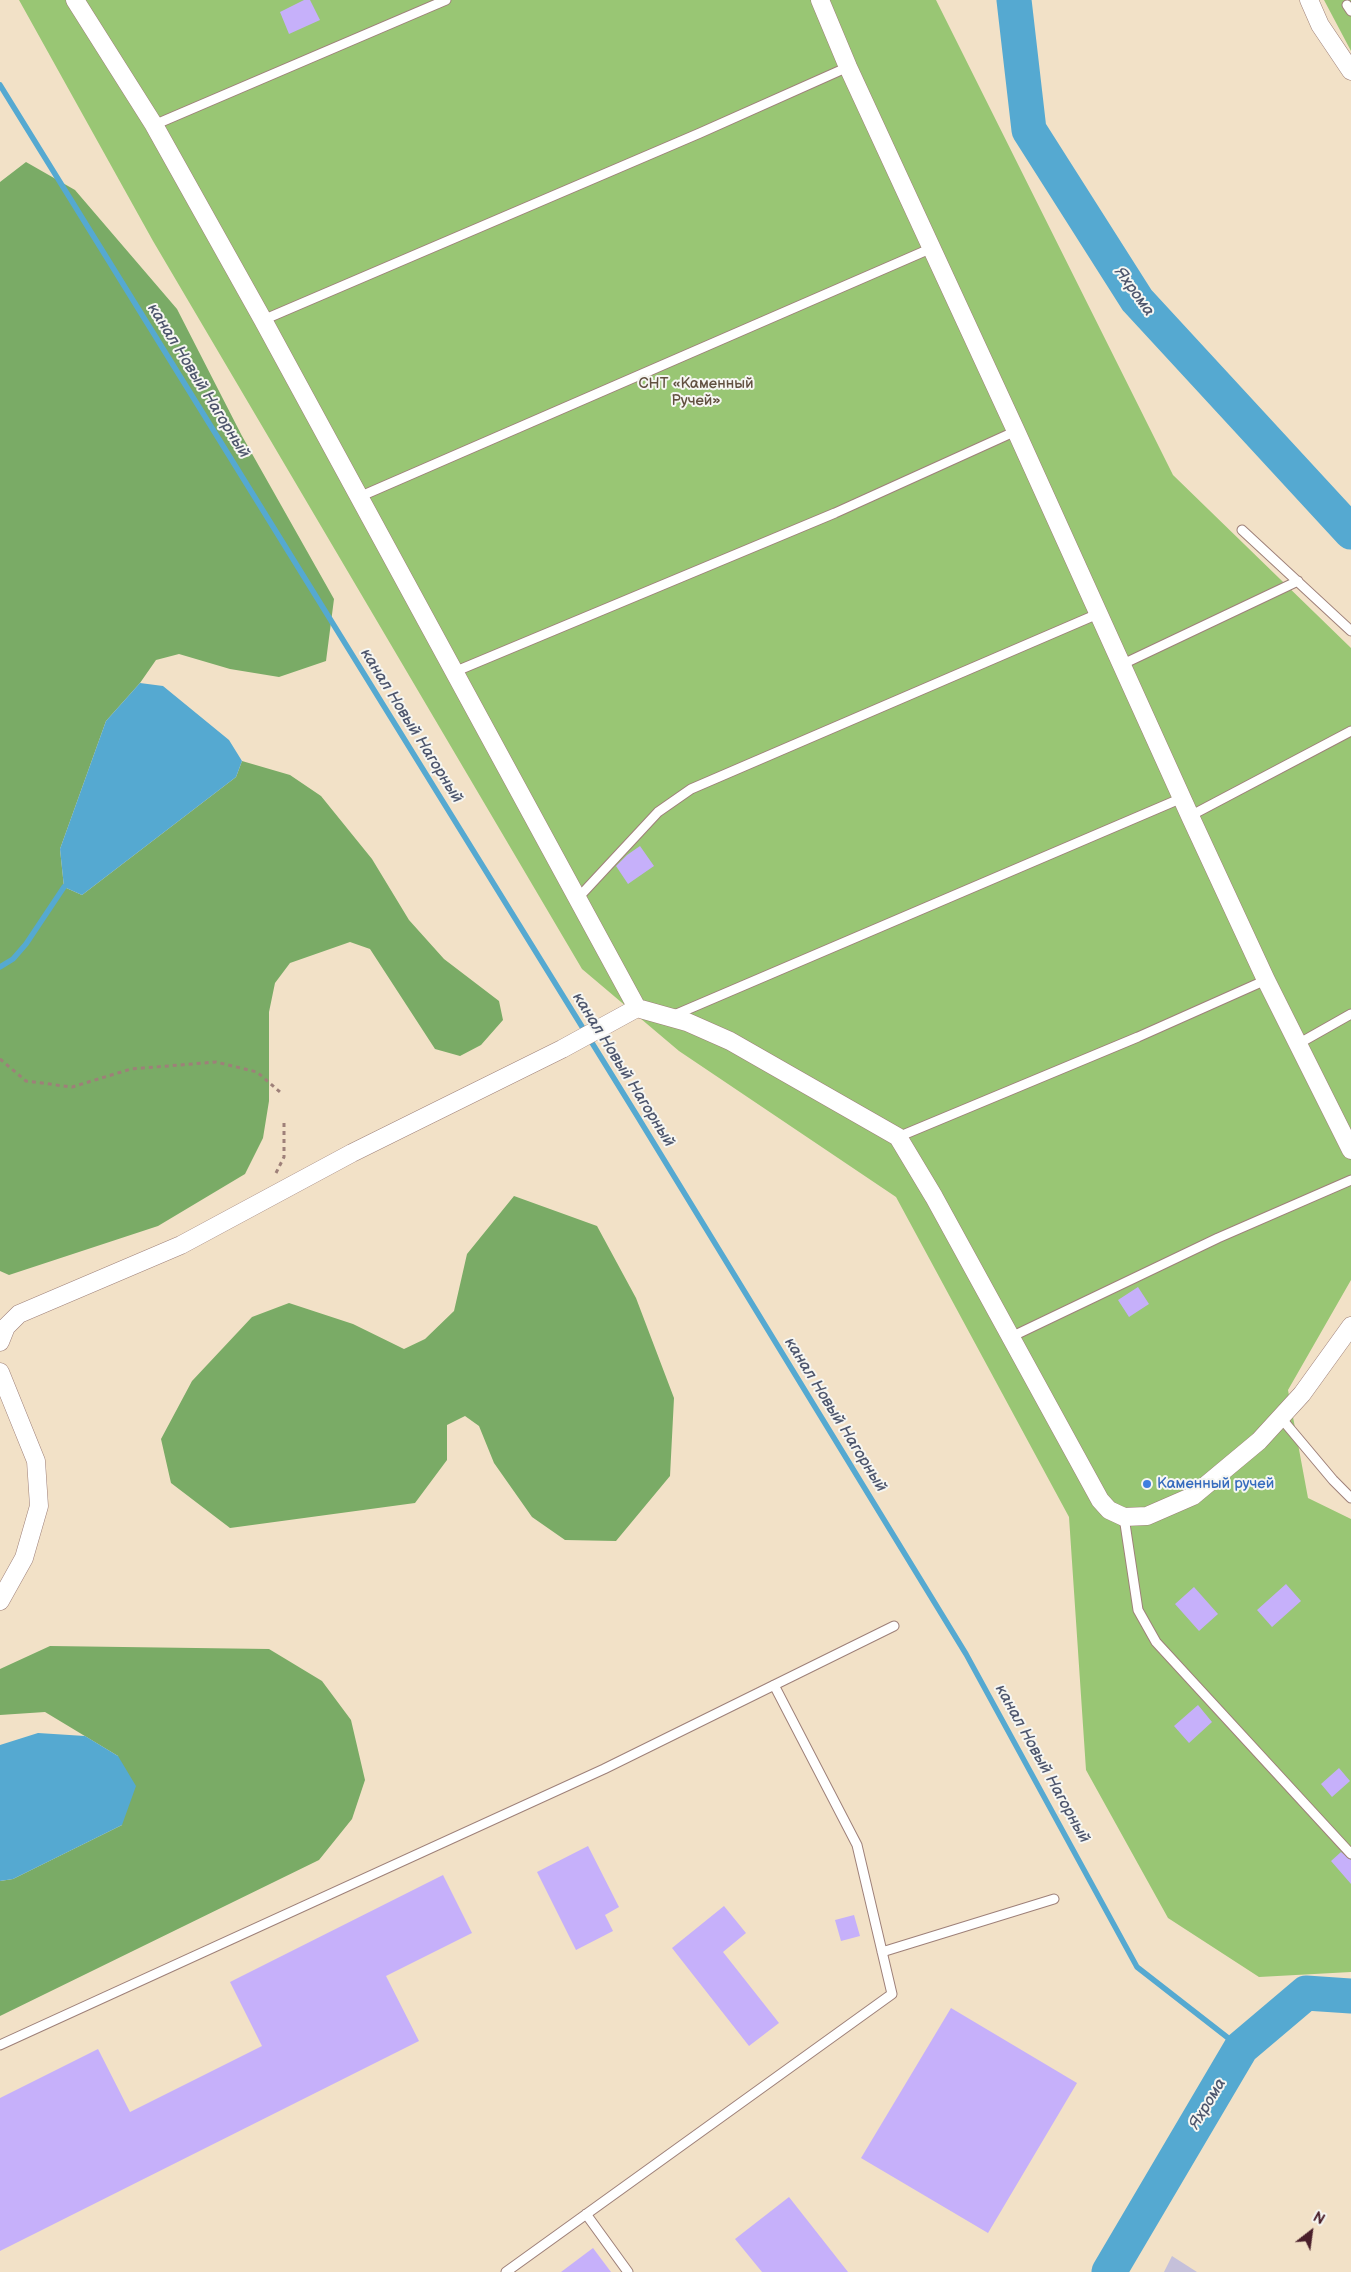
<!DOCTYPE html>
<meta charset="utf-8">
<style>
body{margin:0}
#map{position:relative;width:1351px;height:2272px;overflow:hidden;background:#f2e1c7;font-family:"Balsamiq Sans",sans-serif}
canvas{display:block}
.north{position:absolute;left:1286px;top:2207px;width:50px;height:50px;-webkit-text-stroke:4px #f6f6f2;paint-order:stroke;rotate:30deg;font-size:14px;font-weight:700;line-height:20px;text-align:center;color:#4a1f2b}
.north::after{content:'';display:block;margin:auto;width:18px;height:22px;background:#4a1f2b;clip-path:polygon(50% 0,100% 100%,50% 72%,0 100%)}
</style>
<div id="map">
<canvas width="1351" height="2272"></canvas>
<div class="north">N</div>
</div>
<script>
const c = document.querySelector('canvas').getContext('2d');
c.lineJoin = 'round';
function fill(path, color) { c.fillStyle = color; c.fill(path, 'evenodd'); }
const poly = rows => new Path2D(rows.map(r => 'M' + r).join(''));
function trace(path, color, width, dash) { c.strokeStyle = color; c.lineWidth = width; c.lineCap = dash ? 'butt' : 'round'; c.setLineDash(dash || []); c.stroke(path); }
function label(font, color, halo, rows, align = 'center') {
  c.font = font + ' "Balsamiq Sans",sans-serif'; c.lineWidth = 4; c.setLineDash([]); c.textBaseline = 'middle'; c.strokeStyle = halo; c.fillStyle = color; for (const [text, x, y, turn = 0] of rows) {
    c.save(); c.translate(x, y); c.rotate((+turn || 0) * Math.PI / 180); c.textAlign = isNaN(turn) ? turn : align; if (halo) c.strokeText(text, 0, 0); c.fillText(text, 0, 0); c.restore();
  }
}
fill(poly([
 [1172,2256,1197,2272,1164,2272]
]), '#c5c0da');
fill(poly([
 [19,0,936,0,1173,475,1351,648,1351,1280,1288,1390,1308,1498,1351,1519,1351,1972,1259,1977,1168,1918,1086,1770,1069,1517,896,1197,679,1051,582,969,153,241],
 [1324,0,1351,0,1351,51]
]), '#99c674');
fill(poly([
 [26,162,75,190,177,309,242,436,334,599,326,661,279,677,230,669,179,654,156,660,140,683,106,721,60,849,64,887,82,895,236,777,242,761,290,775,321,796,372,859,409,920,444,959,499,1001,503,1020,481,1045,460,1056,435,1049,370,949,350,942,290,963,275,983,269,1012,269,1101,263,1138,245,1174,158,1226,9,1275,0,1271,0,182],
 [514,1196,597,1226,636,1298,674,1398,670,1476,616,1541,565,1540,532,1517,494,1463,479,1426,465,1416,447,1425,447,1460,415,1503,230,1528,171,1483,161,1439,192,1381,252,1317,289,1303,353,1324,404,1349,425,1339,454,1311,467,1254],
 [50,1646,269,1649,322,1681,351,1720,365,1780,352,1819,319,1860,0,2016,0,1881,13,1879,122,1825,118,1756,45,1712,0,1715,0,1669]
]), '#7aab66');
fill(poly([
 [140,683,163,686,229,740,242,761,236,777,82,895,64,887,60,849,106,721],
 [38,1733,85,1736,118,1756,136,1786,122,1825,13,1879,0,1881,0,1745]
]), '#55a9d1');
trace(poly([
 [0,85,636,1114,966,1654,1137,1967,1241,2048],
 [0,967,13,959,26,944,64,887]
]), '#55a9d1', 5.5);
trace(poly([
 [1014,0,1029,130,1137,300,1351,532],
 [1109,2272,1241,2048,1306,1993,1351,1996]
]), '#55a9d1', 35);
fill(poly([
 [304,0,310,0,320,20,289,34,280,12],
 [640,846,654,866,628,884,616,866,627,855],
 [1138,1287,1149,1304,1129,1317,1118,1300],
 [1286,1584,1301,1601,1272,1627,1257,1610],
 [1194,1587,1218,1614,1199,1631,1175,1604],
 [1198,1705,1212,1722,1189,1743,1174,1726],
 [1339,1768,1350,1781,1332,1797,1321,1784],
 [588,1846,619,1907,605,1915,613,1931,576,1950,537,1872],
 [1341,1852,1351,1860,1351,1884,1331,1861],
 [443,1875,472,1933,386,1976,419,2041,0,2251,0,2098,98,2049,130,2112,262,2046,230,1982],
 [724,1906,746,1933,723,1952,779,2023,749,2046,672,1948],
 [854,1915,860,1936,841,1941,835,1920],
 [951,2008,1077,2083,988,2233,861,2158],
 [789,2197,848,2272,762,2272,735,2239],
 [593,2248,611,2272,561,2272]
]), '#c6b0fa');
const lane = poly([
 [1347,5,1351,11],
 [154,125,446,0],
 [263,320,700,133,848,67],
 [359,497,932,248],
 [1242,530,1351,631],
 [1123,664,1298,581],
 [454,672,835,513,1016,431],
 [1190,816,1351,731],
 [578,898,658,812,691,789,1100,613],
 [672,1016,1182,798],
 [1298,1044,1351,1014],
 [898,1137,1138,1037,1266,980],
 [1011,1337,1218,1238,1351,1180],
 [1281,1418,1333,1480,1351,1498],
 [1124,1517,1138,1610,1156,1642,1351,1854],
 [882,1952,1054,1899],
 [0,2045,604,1769,894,1626],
 [586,2214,628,2272],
 [506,2272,892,1994,857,1845,774,1685]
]);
const street = poly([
 [75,0,154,125,263,320,637,1008],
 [820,0,848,67,1016,431,1190,816,1266,980,1351,1150],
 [1309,0,1320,25,1351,71],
 [0,1342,6,1327,19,1314,181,1245,352,1153,562,1049,637,1008,687,1022,730,1041,898,1137,934,1197,1100,1500,1109,1510,1124,1517,1147,1516,1193,1496,1259,1441,1302,1394,1351,1326],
 [0,1372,36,1461,39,1506,24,1558,0,1601]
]);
trace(lane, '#9e8079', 11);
trace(street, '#9e8079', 19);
trace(poly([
 [0,1059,26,1081,72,1087,131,1069,216,1062,257,1072,280,1092],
 [276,1173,284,1157,284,1123]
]), '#9e8079', 3, [4, 4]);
trace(lane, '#fff', 9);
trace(street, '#fff', 18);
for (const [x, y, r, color] of [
 [1147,1484,5,"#3f7fe0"]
]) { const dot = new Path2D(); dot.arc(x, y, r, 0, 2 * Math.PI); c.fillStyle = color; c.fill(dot); trace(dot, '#f6f6f2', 2); }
label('15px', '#625141', '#f6f6f2', [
 ["СНТ «Каменный",696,384],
 ["Ручей»",696,401]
]);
label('15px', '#366cbe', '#f6f6f2', [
 ["Каменный ручей",1157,1484]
], 'left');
label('italic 16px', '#4e566d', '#f6f6f2', [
 ["Яхрома",1134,292,54],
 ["канал Новый Нагорный",198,381,58],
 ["канал Новый Нагорный",411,726,58],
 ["канал Новый Нагорный",623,1070,58],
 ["канал Новый Нагорный",835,1415,58],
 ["канал Новый Нагорный",1042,1764,61],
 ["Яхрома",1208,2104,-59]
]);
</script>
